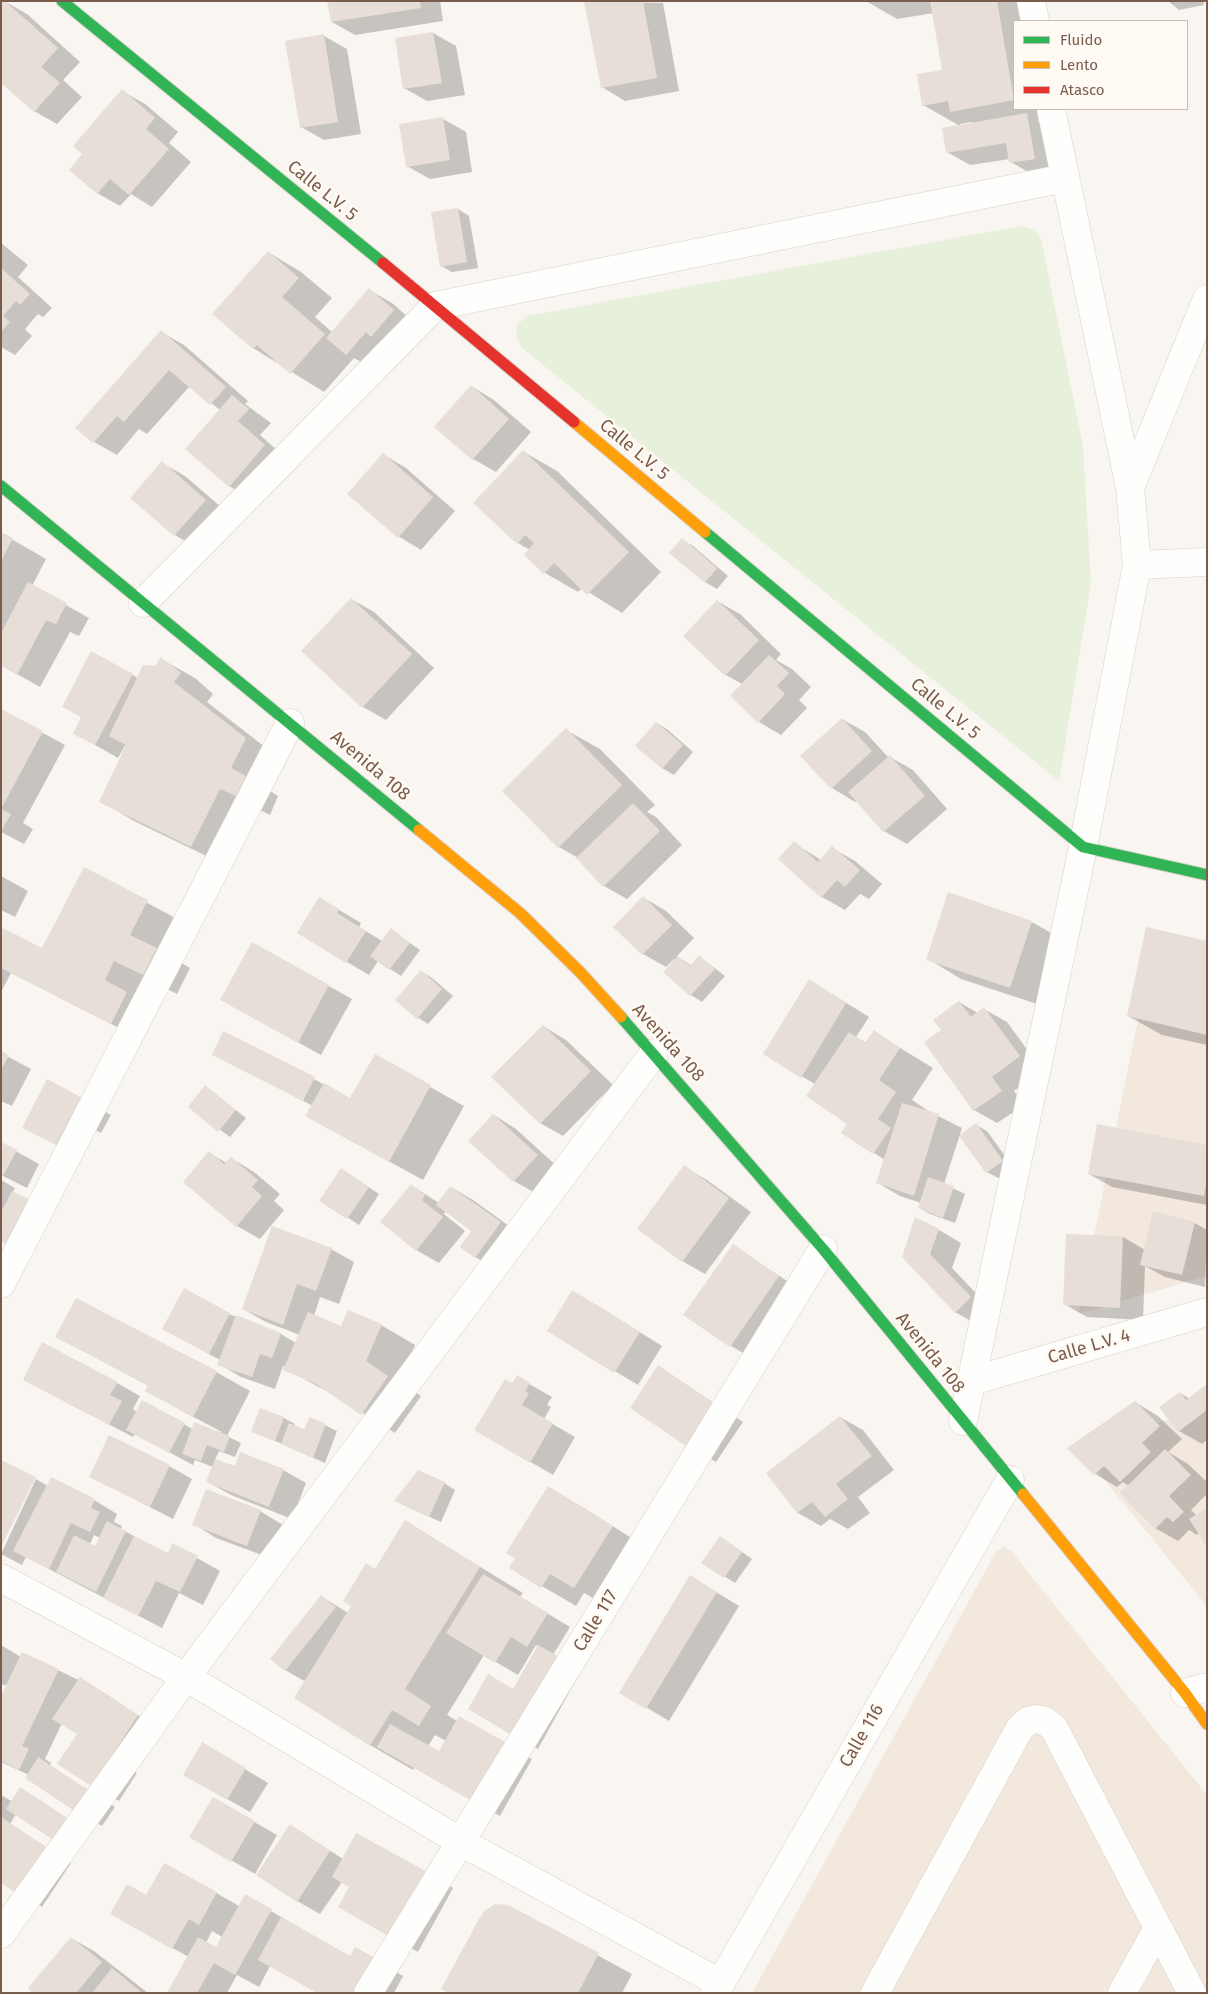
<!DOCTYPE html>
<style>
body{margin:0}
#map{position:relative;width:1208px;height:1994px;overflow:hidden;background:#f9f5f0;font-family:"Fira Sans",sans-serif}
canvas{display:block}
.frame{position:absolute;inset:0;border:2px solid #7a5c4d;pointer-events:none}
.legend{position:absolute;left:1013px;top:20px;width:175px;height:90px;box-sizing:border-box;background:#fffaf3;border:1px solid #cabbb1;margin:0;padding:6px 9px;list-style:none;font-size:15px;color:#7a5c4d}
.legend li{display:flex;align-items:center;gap:10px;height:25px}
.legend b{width:25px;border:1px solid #cabbb1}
</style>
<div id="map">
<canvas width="1208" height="1994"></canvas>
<div class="frame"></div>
<ul class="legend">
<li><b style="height:6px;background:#30b455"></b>Fluido</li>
<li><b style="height:6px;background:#ff9f0a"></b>Lento</li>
<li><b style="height:6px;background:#e5322d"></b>Atasco</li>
</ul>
</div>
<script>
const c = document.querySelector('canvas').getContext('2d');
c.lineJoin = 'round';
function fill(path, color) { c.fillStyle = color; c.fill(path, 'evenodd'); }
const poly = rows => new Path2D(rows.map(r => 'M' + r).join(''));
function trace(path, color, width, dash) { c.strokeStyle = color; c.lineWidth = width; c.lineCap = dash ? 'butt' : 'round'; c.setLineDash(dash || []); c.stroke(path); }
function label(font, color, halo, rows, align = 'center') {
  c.font = font + ' "Fira Sans",sans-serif'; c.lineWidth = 5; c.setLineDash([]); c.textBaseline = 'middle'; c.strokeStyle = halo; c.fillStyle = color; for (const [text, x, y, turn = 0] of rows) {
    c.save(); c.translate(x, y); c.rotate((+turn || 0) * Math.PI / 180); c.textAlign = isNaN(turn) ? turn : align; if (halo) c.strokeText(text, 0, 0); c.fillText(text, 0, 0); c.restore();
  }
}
fill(poly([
 [1151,956,1207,970,1207,1276,1078,1314],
 [1207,1409,1207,1606,1076,1445],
 [1004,1546,1012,1552,1207,1795,1207,1993,752,1993,996,1552]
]), '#f2e8de');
fill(poly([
 [1022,226,1034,229,1041,239,1083,446,1091,583,1059,781,522,348,516,337,517,325,527,316]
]), '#e7f0db');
fill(poly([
 [4,1,27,14,80,62,63,80,82,97,57,124,34,111,1,81,1,4],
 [328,1,440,1,443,21,355,35,332,22],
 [586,1,663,3,679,91,625,101,602,87],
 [866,1,1027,1,1030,21,1014,21,1014,109,1046,109,1048,119,1037,121,1049,128,1057,171,1033,175,1011,162,1010,159,970,165,947,152,960,126,923,105,944,71,934,13,897,19],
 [971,122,974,124,961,126,960,124],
 [1168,1,1203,1,1204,5,1179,10],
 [433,33,456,46,465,95,427,101,404,88,396,39],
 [324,36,347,49,361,134,324,140,301,127],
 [122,91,145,104,178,132,169,143,191,162,152,207,131,194,120,206,97,193,84,154],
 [443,119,466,132,472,172,430,179,407,166],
 [458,209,469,216,478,268,452,272,441,266],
 [1,243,28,265,18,277,52,308,43,317,38,314,25,329,32,336,15,355,1,347],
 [268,252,301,272,332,298,315,317,332,332,369,290,392,303,416,324,370,367,354,358,324,392,253,348],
 [161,332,184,345,248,401,245,404,271,423,260,435,287,459,252,499,229,486,220,410,190,386,147,434,139,429,117,455,94,442],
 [471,386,494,400,531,432,496,472,473,459,435,426],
 [524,452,557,471,661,572,622,613,582,588,578,592,545,573,530,550,518,543],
 [384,455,406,468,455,511,421,550,398,536],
 [162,463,185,476,228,513,197,548,175,535,132,497],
 [1,533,46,559,32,586,89,618,79,636,70,632,40,687,1,665],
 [682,540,693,546,728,576,717,589,705,582],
 [351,599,374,612,434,668,386,720,363,707],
 [717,601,740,614,781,654,776,660,792,669,811,687,799,700,807,708,781,735,759,722,742,684,726,675],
 [92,653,138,678,155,667,161,659,195,678,213,694,207,702,279,758,265,788,278,796,270,815,254,807,225,865,134,821,101,801,129,743,127,742,118,758,74,733,83,718],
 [1,710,65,745,23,823,33,829,24,844,1,832],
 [842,719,865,732,889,758,890,757,913,770,947,809,907,844,884,831,857,800,855,802,832,788,801,756],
 [657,723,668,730,693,752,674,775,662,768],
 [566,730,600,749,655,805,647,812,656,817,682,845,627,899,604,886,578,858,559,847],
 [794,843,821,860,832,848,855,861,882,884,869,899,860,894,845,910,822,897,779,859],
 [84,869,181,921,164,953,190,968,177,994,148,979,123,1030,11,973,1,992,1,966,43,950],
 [1,876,28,891,15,917,1,910],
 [319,898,361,923,359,927,382,941,391,930,420,950,401,976,378,961,369,975,298,933],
 [644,898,666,911,694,938,677,956,692,966,700,957,725,976,702,1002,691,995,665,972,675,961,674,959,666,967,643,954],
 [1032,922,1065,941,1043,1006,961,979,928,959],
 [1207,942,1207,1045,1162,1035,1128,1016],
 [252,943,352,999,321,1055,245,1013],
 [421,971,432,978,453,996,428,1024,417,1017],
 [832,994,869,1017,856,1037,866,1043,874,1032,933,1068,912,1100,930,1112,962,1128,944,1184,965,1194,955,1223,930,1214,919,1208,921,1203,900,1196,878,1183,885,1160,843,1133,848,1124,815,1084,801,1076],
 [959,1002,978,1013,984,1009,1007,1022,1042,1070,1014,1091,1024,1105,997,1123,974,1110,925,1043,942,1030],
 [543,1026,566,1040,613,1085,563,1136,540,1123],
 [1,1053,31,1069,12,1106,1,1101],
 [213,1054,314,1079,351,1100,375,1056,464,1106,423,1180,341,1135,313,1106],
 [206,1087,246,1118,230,1137,190,1107],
 [88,1102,111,1115,101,1133,93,1129,79,1157,23,1127],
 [494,1115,516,1129,560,1169,537,1194,514,1181,470,1141],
 [976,1125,987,1131,1013,1167,998,1178,987,1172],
 [1,1143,39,1164,27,1188,1,1175],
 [1207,1146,1207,1205,1112,1187,1089,1174],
 [209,1153,227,1163,231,1158,254,1172,280,1194,274,1201,284,1210,260,1239,237,1226,185,1182],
 [684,1167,707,1180,751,1212,705,1274,682,1261],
 [352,1176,379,1194,359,1225,321,1200],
 [1,1180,15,1188,13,1192,39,1206,17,1249,1,1241],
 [411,1185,439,1203,451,1187,473,1200,523,1236,498,1270,475,1257,473,1230,446,1211,444,1214,465,1231,439,1263,416,1250],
 [1195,1223,1207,1230,1205,1287,1165,1277,1145,1266,1143,1320,1087,1317,1064,1304,1123,1237,1145,1250],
 [939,1230,961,1243,952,1268,993,1311,978,1325,955,1312,903,1257],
 [733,1246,801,1290,753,1359,731,1346],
 [331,1249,354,1262,339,1304,320,1297,314,1316,341,1327,381,1325,415,1345,399,1381,421,1396,395,1433,336,1396,285,1369,286,1367,283,1366,275,1389,241,1377,219,1364,220,1360,187,1342,229,1314,281,1334,296,1343,300,1335,266,1322,243,1309],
 [595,1304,662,1346,638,1385,548,1331],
 [57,1337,216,1372,250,1391,227,1436,241,1443,235,1457,219,1451,215,1460,236,1468,283,1470,306,1483,292,1519,231,1495,208,1482,213,1467,195,1460,193,1465,135,1434,133,1437,47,1392,117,1383,140,1396,133,1409,137,1412,184,1424,192,1429,222,1432,180,1410,149,1386],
 [659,1367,743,1422,716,1462,693,1449],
 [517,1377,552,1397,547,1405,551,1407,544,1419,575,1437,553,1475,476,1430],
 [1207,1386,1207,1440,1202,1444,1179,1431,1180,1393,1190,1399],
 [1135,1402,1158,1416,1182,1439,1168,1452,1188,1464,1207,1482,1207,1494,1191,1510,1197,1516,1199,1532,1197,1535,1189,1530,1178,1541,1155,1528,1129,1486,1123,1482,1117,1487,1095,1474],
 [261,1409,284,1418,295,1424,294,1426,305,1431,310,1418,337,1431,325,1463,253,1431],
 [840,1417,863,1430,894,1470,858,1497,870,1513,848,1529,830,1519,821,1526,798,1513,768,1473],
 [169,1466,192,1479,173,1519,90,1476],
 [36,1479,48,1486,94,1500,117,1514,114,1522,122,1526,121,1529,168,1555,197,1558,220,1571,203,1605,179,1593,162,1628,26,1557,22,1565,1,1554],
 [94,1535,100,1538,96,1547,90,1544],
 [444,1483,455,1490,441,1522,407,1507],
 [582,1507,646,1547,608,1607,584,1593,576,1606,511,1568,517,1558],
 [260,1511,283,1525,270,1558,216,1538,194,1524],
 [405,1521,523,1593,520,1597,570,1627,553,1655,581,1671,538,1749,470,1709,514,1691,538,1646,536,1645,518,1675,484,1655,447,1715,457,1721,459,1718,532,1759,500,1816,415,1767,413,1770,370,1745,306,1682,285,1670,321,1596,348,1613],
 [435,1735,446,1741,439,1753,428,1746],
 [731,1544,752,1559,735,1583,724,1576],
 [713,1590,739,1606,669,1721,621,1692],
 [1,1645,21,1657,23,1653,103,1692,160,1730,134,1771,137,1773,119,1801,96,1788,78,1734,62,1723,45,1759,51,1763,50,1766,115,1807,102,1826,80,1813,29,1775,1,1762,1,1696,7,1686,1,1684],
 [225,1757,268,1783,250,1812,185,1775],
 [1,1795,13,1802,32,1795,77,1825,53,1838,16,1814,10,1824,71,1863,42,1907,1,1882],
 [214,1799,277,1835,255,1874,191,1837],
 [290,1825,343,1859,431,1875,453,1888,418,1952,340,1907,351,1887,342,1882,320,1914,297,1901],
 [165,1864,239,1906,245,1896,350,1957,381,1963,403,1976,394,1993,319,1993,270,1966,259,1987,237,1975,227,1993,169,1993,189,1957,134,1927,147,1896],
 [212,1931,222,1937,216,1948,206,1943],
 [507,1906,632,1974,622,1993,451,1993],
 [71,1938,94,1951,148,1993,35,1993]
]), '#0003');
fill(poly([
 [2,1,5,1,58,48,41,67,60,83,34,112,1,83],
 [327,1,420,1,421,8,331,22],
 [584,1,643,1,657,78,601,88],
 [930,1,997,1,1014,100,950,112,948,101,922,106,917,74,942,70],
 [433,32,442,83,403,89,395,38],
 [324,34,338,122,300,128,285,41],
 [122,89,155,118,146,129,169,149,129,195,110,179,97,194,69,170,82,154,73,146],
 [1027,113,1035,159,1009,163,1006,143,946,153,942,128],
 [443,117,450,160,406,167,399,124],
 [458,208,467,262,440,267,431,212],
 [268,251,299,278,282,297,325,334,290,374,257,345,253,349,212,314],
 [1,268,30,294,20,305,16,301,3,316,10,322,1,332],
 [369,288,394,310,371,337,366,332,346,355,326,338],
 [161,330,226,387,210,405,169,370,124,422,117,416,93,443,75,428],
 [471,385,509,419,472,460,434,427],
 [232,395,249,409,238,421,265,445,229,487,185,449],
 [523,450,629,552,587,595,554,563,544,574,524,555,534,543,525,535,517,544,473,503],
 [383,453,433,497,398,538,347,494],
 [162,461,206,500,174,536,130,498],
 [1,532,13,538,1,561],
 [682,538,717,568,705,583,669,553],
 [28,582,67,603,56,624,46,620,17,675,1,666,1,633],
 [351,598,412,654,362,708,301,651],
 [717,600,759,640,725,676,683,636],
 [91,651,133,674,95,745,73,734,81,717,62,707],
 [769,655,789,673,777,686,785,694,758,723,730,696],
 [161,657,181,673,174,682,246,738,231,768,246,776,236,796,220,789,191,847,99,802,126,745,109,736,143,665,155,666],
 [1,709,43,731,1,809],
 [842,718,872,751,831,789,800,756],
 [656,722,683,745,662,769,635,746],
 [566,728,622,785,558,848,502,791],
 [890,755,925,796,883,832,848,792],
 [633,803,660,831,603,887,576,858],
 [1,809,11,814,1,832],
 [794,841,818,862,832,846,860,870,845,887,837,880,821,898,778,859],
 [84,867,148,900,130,935,157,948,143,975,114,961,105,980,127,992,111,1024,1,968,1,927,42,948],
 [948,892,1032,921,1010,988,926,960],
 [643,896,672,925,642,955,613,927],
 [319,897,339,909,337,913,366,931,346,963,297,933],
 [1146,927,1207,941,1207,1035,1127,1016],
 [391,928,410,943,389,970,370,956],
 [252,942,329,985,298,1043,220,1000],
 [699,955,715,969,690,996,663,972,678,956,690,966],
 [421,970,442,989,417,1019,395,1000],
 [809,979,846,1003,801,1078,763,1054],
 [959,1001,971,1017,984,1007,1020,1056,992,1077,1002,1091,973,1111,924,1042,941,1030,933,1020],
 [543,1025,591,1071,540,1124,491,1077],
 [874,1030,900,1048,879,1080,896,1092,878,1119,891,1128,873,1154,841,1133,847,1124,806,1096,849,1032,865,1043],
 [223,1031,315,1077,303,1101,212,1055],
 [1,1051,9,1055,1,1070],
 [375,1054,431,1085,389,1162,305,1116,324,1083,350,1098],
 [47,1079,88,1101,78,1121,70,1117,56,1145,22,1128],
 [205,1085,236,1110,218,1132,188,1107],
 [902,1103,939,1114,914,1196,876,1183],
 [493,1114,538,1155,513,1182,468,1141],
 [976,1123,1003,1161,986,1173,959,1136],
 [1097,1124,1207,1145,1207,1180,1204,1196,1088,1174],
 [1,1142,17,1150,3,1176,1,1175],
 [209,1151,224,1164,231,1157,258,1180,252,1187,262,1196,236,1227,183,1182],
 [684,1165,729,1198,682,1262,637,1229],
 [341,1168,369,1187,347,1219,319,1201],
 [928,1177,954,1186,943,1218,918,1208],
 [411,1184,425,1195,422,1200,443,1217,416,1251,380,1222],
 [450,1186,501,1222,475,1258,460,1247,471,1231,436,1205],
 [12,1191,29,1199,5,1244,1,1242,1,1212],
 [1153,1211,1195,1222,1182,1275,1140,1265],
 [915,1217,939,1229,930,1254,971,1297,955,1313,902,1257],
 [272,1226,332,1248,316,1291,297,1284,283,1325,242,1309],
 [1066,1234,1123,1236,1120,1308,1063,1305],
 [733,1244,779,1276,730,1347,683,1315],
 [184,1288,230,1313,209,1354,162,1329],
 [572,1290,640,1332,614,1373,547,1331],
 [76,1298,217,1371,193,1417,145,1391,148,1385,55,1337],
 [348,1310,382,1324,366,1361,388,1376,361,1415,316,1384,283,1370,308,1312,341,1326],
 [236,1315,281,1333,272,1358,260,1354,252,1377,217,1365],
 [42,1342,118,1382,110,1395,122,1401,109,1425,23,1380],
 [658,1365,721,1408,692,1450,630,1408],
 [517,1375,530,1383,525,1391,529,1393,522,1405,553,1423,530,1463,474,1430,505,1379,512,1383],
 [1207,1384,1207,1410,1178,1432,1159,1407,1180,1392,1186,1400],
 [142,1400,185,1423,169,1453,126,1430],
 [1135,1401,1160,1426,1142,1443,1151,1452,1120,1482,1104,1466,1094,1475,1067,1448],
 [260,1408,284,1417,275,1441,251,1432],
 [840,1416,872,1456,836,1484,848,1499,825,1517,812,1502,797,1513,766,1473],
 [310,1417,326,1424,313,1458,281,1444,289,1423,304,1429],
 [194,1422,230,1436,224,1452,207,1445,201,1461,182,1454],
 [109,1435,170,1465,150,1507,89,1477],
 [1165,1449,1191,1475,1169,1496,1184,1512,1173,1522,1167,1517,1155,1529,1120,1493],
 [240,1452,284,1469,269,1507,206,1482,215,1459,235,1466],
 [1,1460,36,1477,1,1547],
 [418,1470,445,1482,429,1517,394,1501],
 [51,1477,95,1499,91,1508,100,1512,90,1532,71,1523,49,1569,13,1551],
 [548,1486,613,1526,574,1588,550,1574,541,1588,509,1568,515,1558,506,1553],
 [206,1489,261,1510,247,1546,192,1525],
 [1207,1508,1207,1547,1189,1519],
 [405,1520,480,1567,405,1689,431,1706,419,1726,392,1710,370,1746,294,1698,351,1606,343,1601,366,1563,375,1569],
 [107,1521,126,1531,96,1592,56,1572,74,1535,95,1546],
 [134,1536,168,1553,172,1543,198,1556,180,1592,156,1581,138,1616,103,1598],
 [720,1536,742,1552,724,1578,701,1563],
 [483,1574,548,1613,527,1647,511,1637,495,1663,446,1633],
 [690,1575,717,1592,646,1709,619,1693],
 [321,1595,336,1607,285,1671,270,1659],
 [538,1645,559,1657,515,1737,468,1709,488,1674,513,1689],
 [22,1652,59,1669,22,1746,29,1749,19,1770,1,1761,1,1696],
 [80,1677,138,1715,111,1757,96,1789,57,1764,77,1734,52,1719],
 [459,1716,510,1745,477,1804,377,1747,390,1724,439,1751],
 [202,1742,246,1768,227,1800,183,1775],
 [38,1757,93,1793,79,1814,25,1778],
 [20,1787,67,1818,52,1839,6,1809],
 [213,1797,255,1821,231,1862,189,1837],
 [1,1817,49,1849,19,1895,1,1883],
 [290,1824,330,1851,297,1902,256,1875],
 [356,1833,431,1874,395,1940,338,1907,349,1887,332,1877],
 [164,1863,217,1892,199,1925,189,1919,172,1949,110,1914,127,1884,146,1895],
 [245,1894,272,1909,235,1975,214,1963,197,1993,167,1993,198,1937,216,1947],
 [495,1904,508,1905,599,1953,578,1993,449,1993,441,1989,479,1919,484,1911],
 [281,1917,350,1956,355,1947,381,1961,364,1993,317,1993,258,1960],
 [71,1937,102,1962,76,1993,33,1993,28,1988],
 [112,1968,140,1991,138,1993,92,1993]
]), '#e6ded7');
const street = poly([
 [1031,1,1035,21],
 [1051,109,1130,488],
 [1137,565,1207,562],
 [143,603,435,306,1065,178],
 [1,1284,290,723],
 [972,1381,1207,1312],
 [963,1421,1083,847,1137,565,1130,488,1207,299],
 [1,1578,186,1677,461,1842,720,1983],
 [1185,1693,1207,1687],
 [1,1934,186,1677,654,1053],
 [368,1993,823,1249],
 [715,1993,1010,1480],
 [875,1993,1020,1728,1028,1721,1036,1719,1045,1721,1054,1728,1192,1993],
 [1122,1993,1158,1928]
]);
const fast = poly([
 [62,1,383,263],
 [1,486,419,830],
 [705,532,1083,847,1207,875],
 [621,1017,823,1249,1023,1494]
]);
const slow = poly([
 [574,422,705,532],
 [419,830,520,913,580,972,621,1017],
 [1023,1494,1185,1693,1207,1724]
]);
const jam = poly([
 [383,263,574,422]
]);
trace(street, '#d7d1cb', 29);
trace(fast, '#d9d2cb', 13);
trace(slow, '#d9d2cb', 13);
trace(jam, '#d9d2cb', 13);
trace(street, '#fefefd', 28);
trace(fast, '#30b455', 11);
trace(slow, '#ff9f0a', 11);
trace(jam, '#e5322d', 11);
label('18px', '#7a5c4d', '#fffaf3', [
 ["Calle L.V. 5",322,191,39],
 ["Calle L.V. 5",634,450,40],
 ["Calle L.V. 5",945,709,40],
 ["Avenida 108",370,766,40],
 ["Avenida 108",668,1043,48],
 ["Calle L.V. 4",1089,1347,-16],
 ["Avenida 108",930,1353,51],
 ["Calle 117",596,1621,-59],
 ["Calle 116",862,1736,-60]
]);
</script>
